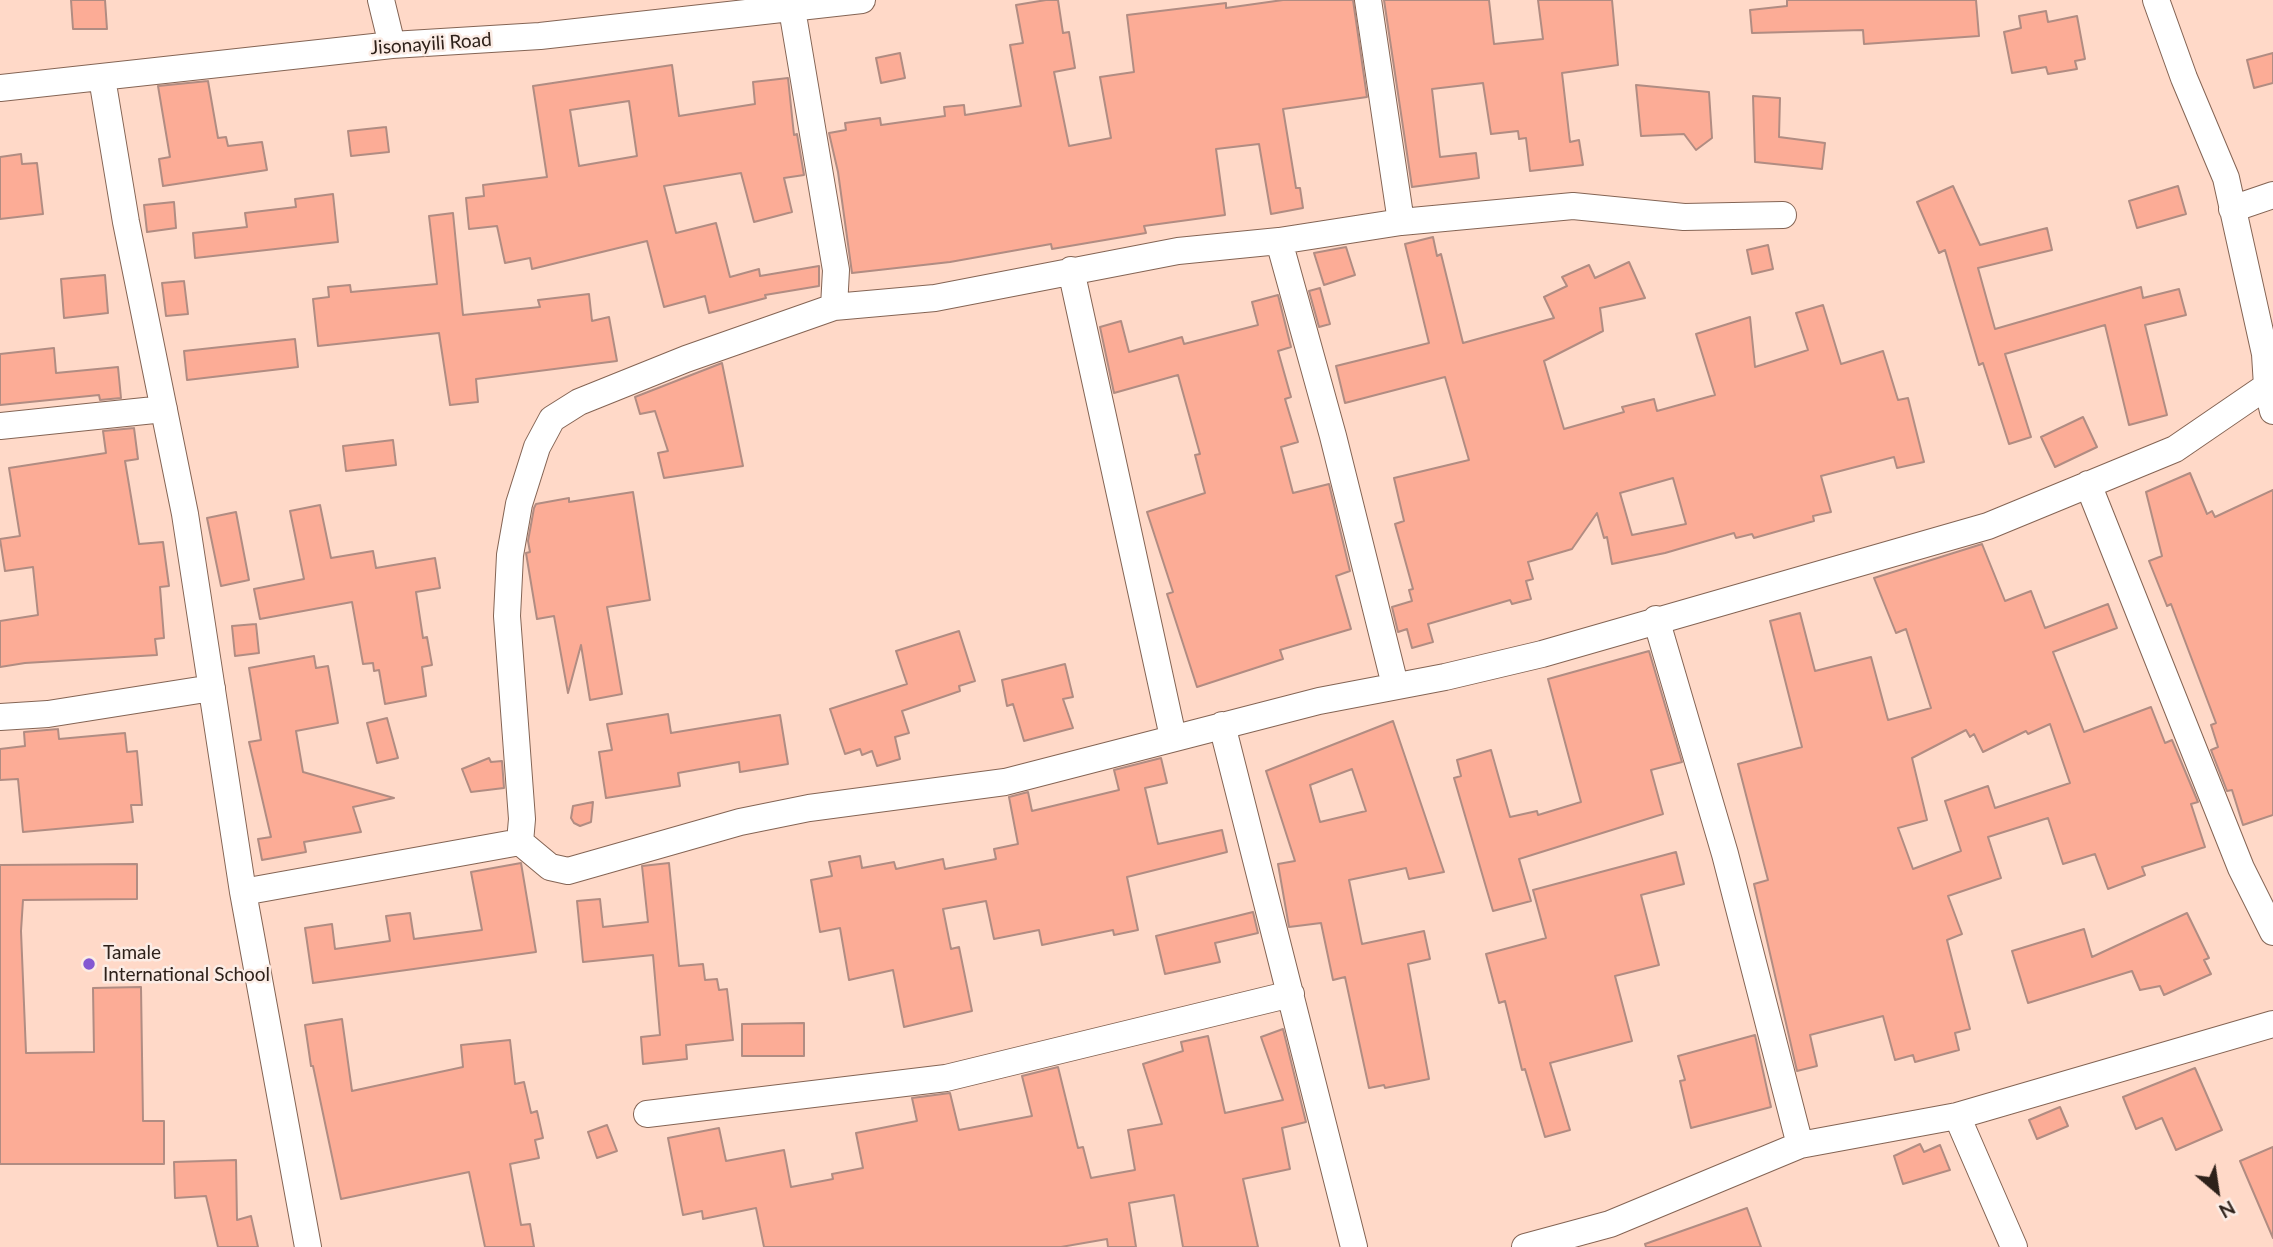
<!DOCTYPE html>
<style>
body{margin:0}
#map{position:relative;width:2273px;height:1247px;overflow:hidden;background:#ffd9c8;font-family:Lato,sans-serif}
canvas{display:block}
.north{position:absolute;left:2182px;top:1156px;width:70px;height:70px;-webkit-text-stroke:5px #fbece5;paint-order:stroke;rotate:151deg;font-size:19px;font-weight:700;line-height:28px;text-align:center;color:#2e211a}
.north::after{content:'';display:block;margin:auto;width:24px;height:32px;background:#2e211a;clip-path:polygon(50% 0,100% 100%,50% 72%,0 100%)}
</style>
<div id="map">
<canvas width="2273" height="1247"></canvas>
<div class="north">N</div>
</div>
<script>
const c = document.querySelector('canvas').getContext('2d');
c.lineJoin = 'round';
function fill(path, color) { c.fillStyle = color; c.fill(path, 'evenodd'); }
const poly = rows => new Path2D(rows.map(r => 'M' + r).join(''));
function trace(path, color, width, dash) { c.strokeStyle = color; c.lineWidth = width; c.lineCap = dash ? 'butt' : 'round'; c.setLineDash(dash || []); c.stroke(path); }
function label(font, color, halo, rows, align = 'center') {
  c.font = font + ' Lato,sans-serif'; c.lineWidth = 5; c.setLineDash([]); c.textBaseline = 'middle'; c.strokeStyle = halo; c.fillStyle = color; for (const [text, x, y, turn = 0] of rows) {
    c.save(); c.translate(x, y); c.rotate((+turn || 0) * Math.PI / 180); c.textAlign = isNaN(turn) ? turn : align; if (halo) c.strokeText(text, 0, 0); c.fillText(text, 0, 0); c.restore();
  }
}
const building = poly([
 [71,0,105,0,107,29,73,29,71,0],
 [1046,0,1058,0,1063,33,1069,32,1075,68,1054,72,1069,146,1111,138,1100,77,1134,72,1127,15,1226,3,1226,8,1283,0,1353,0,1367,97,1283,109,1296,188,1300,188,1303,208,1271,214,1259,144,1216,149,1225,215,1144,226,1146,233,1052,249,1051,244,950,262,852,273,838,172,829,133,846,130,845,123,880,118,881,125,945,116,944,107,964,105,965,115,1021,106,1010,45,1023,43,1016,5,1046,0],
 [1384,0,1489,0,1494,44,1543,39,1538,0,1612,0,1618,65,1562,73,1570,142,1579,140,1583,165,1530,171,1526,138,1519,139,1518,131,1491,134,1483,83,1432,89,1440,157,1476,153,1479,178,1412,187,1384,0],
 [1787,0,1976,0,1979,36,1864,44,1863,30,1752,33,1750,10,1787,6,1787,0],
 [2046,11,2048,22,2077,16,2085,59,2075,61,2077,69,2048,74,2046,67,2012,73,2004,32,2021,28,2019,16,2046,11],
 [900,53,905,78,881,83,876,58,900,53],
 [2273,53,2273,83,2254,88,2247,60,2273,53],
 [672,65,679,116,755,104,753,82,788,78,794,135,797,134,804,175,784,178,792,212,754,222,741,173,664,186,676,233,716,223,730,277,759,269,760,276,819,266,819,286,765,295,766,298,709,313,705,296,664,307,647,241,532,269,530,258,505,263,497,226,469,229,466,198,484,196,483,185,547,177,533,86,672,65],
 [629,101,637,156,579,166,570,110,629,101],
 [208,81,218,138,226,137,228,146,262,142,267,170,163,186,159,159,170,157,158,86,208,81],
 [1636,85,1709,92,1712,138,1696,150,1684,134,1641,136,1636,85],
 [1753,96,1780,98,1779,137,1825,143,1822,169,1755,162,1753,96],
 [386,127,389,152,351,156,348,131,386,127],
 [21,154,22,164,37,163,43,214,0,219,0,157,21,154],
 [1953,186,1980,245,2047,228,2052,250,1978,268,1995,329,2141,287,2143,298,2179,289,2186,315,2145,325,2167,415,2129,425,2105,325,2005,354,2031,437,2009,444,1983,363,1979,365,1945,250,1939,253,1917,202,1953,186],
 [2178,186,2186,214,2137,228,2129,201,2178,186],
 [333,194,338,242,195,258,193,233,247,227,245,213,296,207,295,199,333,194],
 [174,202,176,228,147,232,144,205,174,202],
 [453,213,463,315,540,307,538,300,589,294,592,321,609,317,617,361,476,379,478,402,450,405,439,333,318,346,313,299,329,297,328,287,350,285,351,292,437,284,429,216,453,213],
 [1433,237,1437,256,1441,254,1463,343,1554,318,1544,297,1567,286,1562,277,1589,265,1595,278,1629,262,1645,298,1600,308,1603,331,1544,361,1564,429,1624,412,1622,407,1654,399,1657,411,1715,395,1696,334,1750,317,1755,367,1808,350,1796,313,1823,305,1841,364,1883,351,1898,400,1908,398,1924,462,1897,468,1894,457,1821,476,1831,512,1813,516,1814,521,1754,538,1752,534,1736,538,1734,533,1665,553,1612,564,1607,537,1604,538,1597,513,1572,549,1528,562,1533,579,1526,581,1531,599,1512,604,1510,600,1428,624,1433,642,1412,648,1407,629,1398,632,1392,607,1412,601,1409,590,1413,589,1395,524,1404,521,1394,478,1469,460,1445,377,1345,403,1336,366,1429,343,1405,244,1433,237],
 [1673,478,1686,524,1632,535,1620,493,1673,478],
 [1768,245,1773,269,1752,274,1747,250,1768,245],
 [1346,247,1355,275,1324,285,1314,253,1346,247],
 [105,275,108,313,64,318,61,279,105,275],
 [184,281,188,314,166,316,162,283,184,281],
 [1320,288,1330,324,1319,327,1309,291,1320,288],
 [1278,295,1291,347,1278,351,1291,397,1285,399,1298,442,1281,447,1293,493,1329,484,1350,571,1336,576,1351,629,1280,650,1283,659,1197,687,1167,594,1173,592,1147,512,1205,493,1195,455,1200,454,1178,375,1114,393,1100,327,1121,321,1129,352,1182,337,1184,344,1258,325,1252,302,1278,295],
 [295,339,298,367,187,380,184,351,295,339],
 [54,348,56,373,118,367,121,398,100,400,99,395,0,405,0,354,54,348],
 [722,363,743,466,664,478,658,453,668,451,655,411,640,414,635,397,722,363],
 [2083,417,2097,447,2055,467,2041,437,2083,417],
 [134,428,138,459,125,461,139,544,163,542,169,586,160,587,164,638,155,639,157,655,25,663,0,667,0,621,38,615,33,567,5,571,0,539,20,536,9,468,106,453,103,431,134,428],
 [393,440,396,465,346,471,343,446,393,440],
 [2190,473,2207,514,2212,511,2215,517,2273,490,2273,815,2243,825,2232,790,2227,791,2211,750,2218,747,2211,725,2216,723,2171,604,2167,606,2149,561,2162,556,2146,492,2190,473],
 [633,492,650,600,607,607,622,694,590,700,581,645,568,693,554,616,537,619,526,553,530,552,528,541,534,508,536,504,569,498,569,502,633,492],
 [320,505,331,558,373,551,376,568,435,558,440,588,416,592,423,638,427,637,432,665,422,667,426,696,385,704,379,670,374,671,373,663,363,664,352,602,260,619,254,589,304,579,290,511,320,505],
 [236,512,249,580,221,586,207,518,236,512],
 [1982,544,2005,601,2031,591,2045,628,2108,604,2117,628,2053,652,2084,732,2151,707,2165,743,2172,740,2198,802,2191,804,2205,847,2142,867,2145,875,2108,889,2095,854,2063,864,2048,818,1988,837,2001,878,1948,896,1962,934,1947,940,1970,1029,1955,1033,1959,1050,1915,1062,1913,1055,1895,1060,1883,1016,1810,1035,1817,1066,1797,1071,1754,884,1768,880,1738,764,1802,747,1770,621,1800,613,1815,671,1871,657,1888,720,1931,708,1906,629,1896,633,1874,578,1982,544],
 [2050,724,2070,783,1995,808,1988,786,1945,801,1961,851,1913,869,1898,828,1927,820,1912,758,1966,730,1970,737,1974,734,1983,752,2026,731,2028,734,2050,724],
 [256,624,259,653,235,656,232,626,256,624],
 [959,631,975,681,959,686,960,691,902,711,909,733,895,737,900,759,877,766,872,751,862,755,860,749,845,754,830,709,907,684,896,651,959,631],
 [1649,651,1682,762,1651,770,1663,814,1519,859,1531,901,1493,911,1454,778,1461,776,1457,760,1491,750,1510,817,1537,811,1538,815,1581,802,1548,679,1649,651],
 [314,656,316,668,328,666,338,723,296,731,303,772,394,798,353,807,361,832,304,842,306,852,262,860,258,839,271,837,249,742,261,740,249,668,314,656],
 [1065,664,1073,697,1063,699,1073,728,1024,741,1013,704,1007,706,1002,680,1065,664],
 [668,714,671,733,780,715,788,764,740,772,739,762,678,773,680,786,606,798,599,752,612,750,607,724,668,714],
 [387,718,398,758,377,763,367,723,387,718],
 [1393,721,1444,872,1409,879,1406,868,1349,880,1362,944,1424,931,1430,959,1408,964,1429,1079,1385,1088,1384,1085,1369,1088,1345,977,1333,980,1321,923,1289,927,1278,864,1295,861,1266,771,1393,721],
 [1352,769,1366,811,1320,822,1310,785,1352,769],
 [58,729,59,739,125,733,127,752,137,751,142,805,131,805,133,822,23,832,18,779,0,780,0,749,25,746,24,732,58,729],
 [489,758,491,762,502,761,504,788,471,792,462,769,489,758],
 [1161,758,1167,783,1145,788,1158,844,1222,830,1227,852,1127,877,1138,930,1114,935,1113,930,1042,945,1039,930,994,939,986,901,943,909,951,949,959,947,972,1011,904,1027,893,970,849,980,840,928,820,932,811,880,832,876,829,862,860,856,862,868,894,862,896,869,943,859,945,869,996,859,994,849,1018,844,1009,797,1028,792,1032,811,1119,790,1114,770,1161,758],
 [593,802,591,822,580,826,574,823,571,818,573,806,593,802],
 [1676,852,1684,884,1641,895,1659,965,1615,976,1632,1041,1550,1063,1570,1130,1545,1137,1525,1069,1522,1070,1505,1001,1499,1003,1486,954,1546,938,1533,890,1676,852],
 [521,863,536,952,313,983,305,928,332,924,335,949,390,941,386,916,410,913,414,939,482,930,471,872,521,863],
 [669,863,679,966,703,964,705,980,717,979,719,990,727,989,733,1040,686,1045,687,1059,643,1064,641,1037,660,1035,653,955,583,962,577,901,600,899,603,927,648,922,642,866,669,863],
 [137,864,137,899,23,900,21,931,26,1053,94,1052,93,988,141,987,143,1121,164,1121,164,1164,0,1164,0,865,137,864],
 [1253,912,1258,933,1215,943,1220,962,1165,974,1156,936,1253,912],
 [2187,913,2209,958,2204,960,2211,974,2164,995,2160,986,2140,990,2132,971,2028,1003,2012,951,2084,929,2092,957,2187,913],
 [342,1019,352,1091,463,1067,461,1045,510,1040,515,1084,524,1082,531,1113,537,1111,543,1138,535,1140,539,1158,510,1164,521,1225,530,1224,534,1247,485,1247,469,1172,341,1199,313,1066,311,1066,305,1025,342,1019],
 [804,1023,804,1056,742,1056,742,1024,804,1023],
 [1283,1029,1306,1122,1282,1128,1290,1169,1243,1179,1258,1247,1183,1247,1174,1195,1129,1203,1136,1247,1108,1247,1107,1239,1061,1247,764,1247,756,1208,703,1219,702,1211,683,1215,668,1138,719,1128,726,1161,784,1150,791,1187,833,1179,832,1174,863,1168,856,1133,917,1121,912,1098,950,1093,959,1130,1032,1116,1022,1076,1058,1067,1078,1148,1083,1147,1091,1178,1135,1170,1128,1130,1162,1124,1143,1064,1183,1051,1181,1042,1208,1036,1225,1113,1283,1100,1261,1037,1283,1029],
 [1755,1035,1771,1107,1691,1128,1680,1081,1685,1080,1678,1056,1755,1035],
 [2195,1068,2222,1130,2176,1150,2162,1118,2136,1129,2123,1097,2195,1068],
 [2060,1107,2068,1126,2037,1139,2029,1120,2060,1107],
 [607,1125,617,1151,597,1158,588,1132,607,1125],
 [1920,1144,1924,1152,1940,1145,1950,1170,1903,1184,1894,1156,1920,1144],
 [2273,1147,2273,1238,2240,1161,2273,1147],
 [236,1160,237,1220,251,1216,258,1247,218,1247,206,1196,175,1198,174,1162,236,1160],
 [1747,1208,1761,1247,1646,1247,1645,1244,1747,1208]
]);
fill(building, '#fcac96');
trace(building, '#b18c82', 2);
const minor = poly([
 [381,0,392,45],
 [1368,0,1401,222],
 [2156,0,2184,78,2226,178,2265,354,2267,386,2273,411],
 [792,9,836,270,834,307,935,298,1178,251,1279,241,1401,222,1573,206,1684,217,1783,215],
 [102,78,126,222,185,514,243,892,308,1247],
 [0,88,392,45,540,36,862,0],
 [2232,209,2273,195],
 [1279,241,1333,436,1395,685],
 [1071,270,1173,737],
 [0,426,164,409],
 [2088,484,2241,868,2273,932],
 [1656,619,1725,854,1800,1145],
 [0,717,48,714,212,688],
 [1222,725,1354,1247],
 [520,842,522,819,507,616,510,555,519,504,537,447,552,419,579,402,686,359,834,307],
 [243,892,520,842,550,867,568,871,740,822,809,808,1005,782,1319,701,1445,677,1542,654,1988,526,2175,449,2267,386],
 [647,1114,946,1078,1291,994],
 [1957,1116,2014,1247],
 [1525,1247,1610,1224,1800,1145,1957,1116,2273,1024]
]);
trace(minor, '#846454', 28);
trace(minor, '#fff', 26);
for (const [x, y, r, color] of [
 [89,964,7,"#8358d2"]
]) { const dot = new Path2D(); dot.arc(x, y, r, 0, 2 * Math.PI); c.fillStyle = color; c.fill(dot); trace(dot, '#fbece5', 2.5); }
label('19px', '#2e211a', '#fbece5', [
 ["Jisonayili Road",431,44,-4]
]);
label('19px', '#2e211a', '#fbece5', [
 ["Tamale",103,953],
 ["International School",103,975]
], 'left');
</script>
